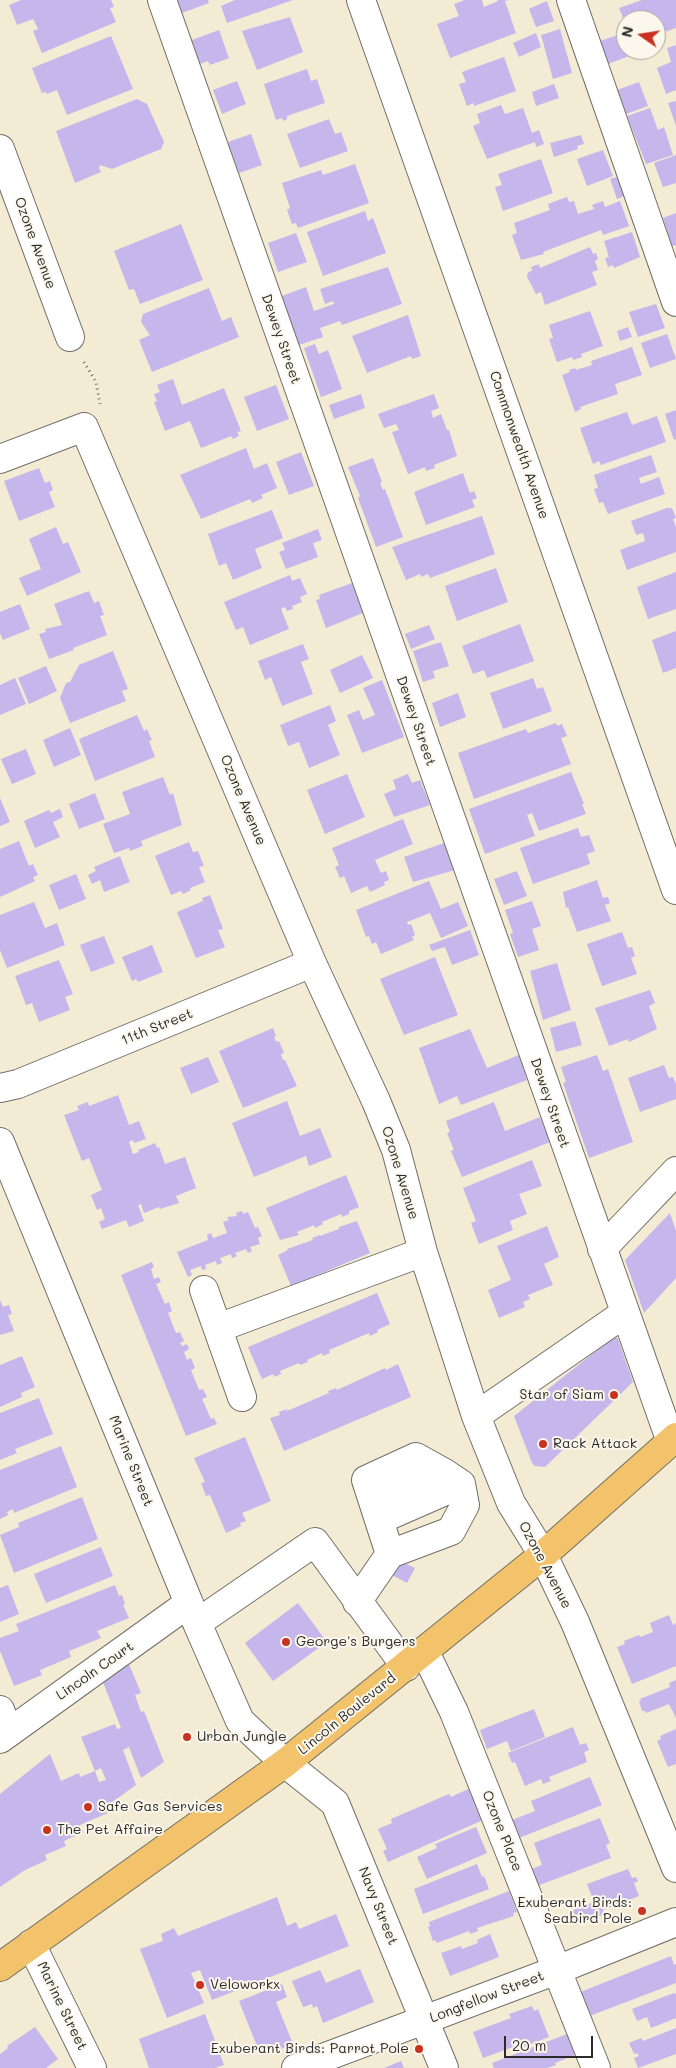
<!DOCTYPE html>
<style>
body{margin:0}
#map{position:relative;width:676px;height:2068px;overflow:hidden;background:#f3ebd4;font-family:Mali,sans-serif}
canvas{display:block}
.north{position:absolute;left:616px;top:10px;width:50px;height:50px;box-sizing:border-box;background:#fbf7ec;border:1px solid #a8a59f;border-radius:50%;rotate:283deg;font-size:14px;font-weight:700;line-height:20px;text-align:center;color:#2b2b2b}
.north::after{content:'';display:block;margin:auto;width:18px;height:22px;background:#c8321e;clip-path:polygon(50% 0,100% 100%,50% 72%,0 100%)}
.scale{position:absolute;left:504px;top:2036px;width:89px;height:22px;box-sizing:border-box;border:2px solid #2b2b2b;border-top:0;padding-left:6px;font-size:15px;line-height:18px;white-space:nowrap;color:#2b2b2b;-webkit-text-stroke:4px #fbf7ec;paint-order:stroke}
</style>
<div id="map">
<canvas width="676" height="2068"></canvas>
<div class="north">N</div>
<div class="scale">20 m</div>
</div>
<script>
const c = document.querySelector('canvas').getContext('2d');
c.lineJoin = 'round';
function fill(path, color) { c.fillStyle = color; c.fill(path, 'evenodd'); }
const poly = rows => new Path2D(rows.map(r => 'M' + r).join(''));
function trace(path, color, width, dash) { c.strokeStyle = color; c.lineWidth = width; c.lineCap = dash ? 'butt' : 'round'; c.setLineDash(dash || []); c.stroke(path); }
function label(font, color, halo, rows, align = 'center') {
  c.font = font + ' Mali,sans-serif'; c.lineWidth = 4; c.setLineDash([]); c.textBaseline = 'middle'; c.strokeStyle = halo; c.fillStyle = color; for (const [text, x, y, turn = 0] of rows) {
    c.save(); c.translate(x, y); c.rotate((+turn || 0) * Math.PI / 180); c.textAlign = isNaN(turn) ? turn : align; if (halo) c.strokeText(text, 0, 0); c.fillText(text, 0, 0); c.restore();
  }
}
fill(poly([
 [21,0,111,0,114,7,110,8,116,22,42,53,33,31,38,29,33,19,17,25,9,5],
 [177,0,208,0,209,3,182,13],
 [235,0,293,0,227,23,221,6],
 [465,0,482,0,484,7,498,1,498,0,509,0,505,1,516,33,450,58,437,24,459,16,454,4],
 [642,0,676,0,676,28,662,33,657,20,624,20,619,8],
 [547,1,554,21,536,27,529,9],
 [290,17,303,52,257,70,242,31],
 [560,29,572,73,553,79,541,35],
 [219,30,229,58,210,65,208,61,200,64,192,40],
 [536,33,541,47,519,57,513,43],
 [621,34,629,56,608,64,600,41],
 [111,36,133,89,67,115,57,90,47,94,46,92,42,93,32,68],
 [676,45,676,90,666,94,657,68,671,62,667,48],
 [504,57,516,91,474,106,474,103,467,106,459,84,466,82,462,72],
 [307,69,311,81,317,79,325,103,287,116,287,119,283,121,282,118,276,120,264,84],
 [237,81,246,104,222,114,213,90],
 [639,82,648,106,626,114,617,90],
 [554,84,559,98,536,106,532,92],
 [137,99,147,104,164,142,161,149,112,169,100,165,99,168,101,172,75,183,56,131],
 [676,101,676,126,668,103],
 [501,105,505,114,523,108,532,133,539,130,544,144,536,147,535,142,487,159,473,126,480,123,477,114],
 [650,108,658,130,664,127,673,155,646,164,627,116],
 [329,119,335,134,341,132,348,151,300,168,287,134],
 [251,134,262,165,239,173,228,142],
 [581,135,584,144,577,146,578,149,554,157,550,143],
 [603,150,613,176,587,186,577,159],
 [676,155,676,183,663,187,654,163],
 [541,159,553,193,503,211,495,187,502,185,498,174],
 [355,164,369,203,298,228,296,223,292,224,287,210,290,208,282,183,321,170,323,175],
 [617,177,624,196,617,199,610,179],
 [567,197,569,202,574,201,578,214,594,209,592,205,603,201,605,207,620,201,629,226,603,235,601,230,543,252,544,254,521,260,512,235,517,233,514,223,550,210,548,204],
 [365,211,368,221,373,218,386,253,323,276,307,232],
 [676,213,676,245,672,246,663,218],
 [181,224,203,280,140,304,134,289,129,290,114,251],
 [632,232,640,257,614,268,613,265,608,267,605,258,609,257,604,241],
 [296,233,307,262,278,272,268,243],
 [590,247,593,254,596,253,598,259,595,261,598,270,592,272,597,285,545,305,541,292,536,294,527,277,528,272,532,271,531,267,539,264,540,268],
 [388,267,402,304,342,325,340,321,320,328,323,337,299,345,282,296,306,287,314,311,334,304,333,301,325,304,320,289],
 [209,288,222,321,231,317,239,337,152,372,139,340,150,335,141,322,143,314],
 [656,304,665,328,638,337,629,312],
 [590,311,603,346,581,354,582,357,573,360,572,357,557,362,549,339,553,338,549,325],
 [408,315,421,356,412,359,411,356,367,373,352,336],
 [628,327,632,337,620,341,617,331],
 [667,334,676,359,650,368,641,343],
 [315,344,319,354,328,350,342,389,321,397,304,348],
 [632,347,642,375,615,384,618,394,580,407,581,409,575,412,562,375,570,372,569,370,575,368,576,370,592,365,591,361],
 [173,379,182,405,224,388,241,431,237,432,239,436,233,439,231,436,201,448,190,421,165,431,154,402,157,401,154,394,160,392,157,385],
 [276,385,289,419,257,431,244,397],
 [361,394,365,408,334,419,329,405],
 [434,394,439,408,431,411,433,418,441,414,447,430,449,430,457,456,434,465,435,468,426,471,425,467,408,474,392,432,399,430,396,424,384,428,378,414],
 [676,410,676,439,674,440,665,414],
 [627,412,632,425,657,416,666,442,601,465,599,461,593,464,580,428],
 [246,448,254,469,267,463,277,488,261,495,263,498,252,503,250,499,201,519,180,475],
 [301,452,314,486,289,495,276,462],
 [651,455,657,472,639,478,641,484,659,477,665,494,608,514,603,502,599,503,594,489,598,488,594,475],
 [373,458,382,482,380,483,383,490,385,489,403,537,376,547,358,498,360,496,348,467],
 [39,468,45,483,50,481,53,490,49,492,55,507,19,521,4,481],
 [463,473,470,493,474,491,477,498,472,500,475,507,426,525,414,492],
 [667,508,672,508,676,518,673,519,676,527,676,552,627,570,620,550,645,541,643,533,636,535,631,521],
 [272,510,283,538,255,549,262,568,233,580,226,563,219,566,208,534],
 [482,516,495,554,430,578,428,574,421,577,420,574,406,580,392,547],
 [56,527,63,544,68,542,81,572,27,596,19,578,41,569,29,539],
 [318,529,322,540,313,543,318,557,286,569,279,552,285,550,282,543],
 [496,568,508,602,457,621,445,586],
 [676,572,676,609,648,619,637,587],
 [290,575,292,581,300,578,307,594,300,597,302,602,292,606,293,609,287,611,285,607,281,609,289,629,250,645,243,627,236,630,224,602],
 [352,583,363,613,326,628,316,600,320,599,319,595],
 [89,591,94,603,99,601,104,615,100,616,107,635,73,648,74,650,49,659,39,634,46,632,45,629,62,625,54,604],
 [20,604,30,629,3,640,0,633,0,612],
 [520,624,534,661,487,678,484,670,473,674,462,646],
 [429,625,435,639,411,649,405,634],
 [676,631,676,668,663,673,652,640],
 [441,642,449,666,433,671,435,678,423,682,413,651],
 [303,644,309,659,301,662,313,694,282,706,271,677,265,680,258,661],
 [113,651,128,689,122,691,126,701,70,723,60,698,66,683,70,682,79,665],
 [362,655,373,678,340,693,330,670],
 [46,666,57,691,29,704,18,678],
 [15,678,26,704,0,715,0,685],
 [533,678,537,689,543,687,552,711,503,729,490,693],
 [382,680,404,737,362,753,347,715,359,710,363,720,375,715,363,688],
 [458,693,466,717,440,727,432,703],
 [330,705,336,721,328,725,340,755,309,768,299,742,288,746,280,725],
 [137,715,144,731,147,729,152,740,149,741,155,757,95,781,79,739],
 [556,723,557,726,562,724,567,736,561,738,571,764,474,799,458,753,526,729,528,733],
 [70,728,81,755,54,767,43,740],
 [26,749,36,774,12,784,1,759],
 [571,772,584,804,582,804,586,814,539,831,532,813,527,815,535,836,485,854,469,809],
 [347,774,365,817,325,834,307,790],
 [408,774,412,783,420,780,430,805,394,817,384,794,396,789,393,780],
 [163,777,170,795,173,793,182,825,141,841,143,846,130,851,129,848,114,853,103,824,130,814,122,792],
 [95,793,105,819,79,829,69,804],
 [0,798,10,822,0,826],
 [60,809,63,817,53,822,60,837,35,848,24,821,49,810,51,813],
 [403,819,413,844,375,860,381,873,386,871,389,880,384,882,385,885,370,892,367,886,351,893,344,876,340,878,335,867,339,865,332,848],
 [578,828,581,837,589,835,595,851,587,854,590,864,533,884,520,848],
 [19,841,29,866,33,864,38,875,33,877,35,881,0,897,0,849],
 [189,842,193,852,198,851,204,866,199,867,205,882,190,888,191,890,183,894,181,891,171,895,155,856],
 [444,843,455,870,413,882,404,857],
 [120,856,130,882,104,892,100,880,92,884,88,875,96,871,94,867],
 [517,871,527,896,504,905,494,879],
 [76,874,86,899,59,910,49,885],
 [597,880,603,898,608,897,610,903,605,905,611,921,577,932,568,907,566,908,563,892],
 [429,881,441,909,458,902,468,926,441,938,430,913,407,922,408,925,411,924,415,935,412,937,414,940,381,954,376,942,372,944,369,936,366,937,356,910],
 [210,895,223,929,218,930,225,947,196,958,177,912,203,901,202,898],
 [532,901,541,926,532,929,539,950,518,957,510,934,513,933,505,910],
 [34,902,45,928,57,923,65,945,7,968,0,950,0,915],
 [470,930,479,955,452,965,445,947,432,951,429,945],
 [622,932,628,948,632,947,635,956,631,958,637,974,602,986,587,944],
 [104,936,115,963,91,972,80,945],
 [152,945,163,972,138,982,136,979,132,981,122,957],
 [435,957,458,1015,404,1035,380,979],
 [59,960,73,994,65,997,70,1010,39,1022,32,1003,26,1005,15,976],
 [557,963,571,1010,543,1020,530,971],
 [650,990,655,1003,649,1006,657,1029,629,1042,628,1039,609,1046,595,1008],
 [575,1021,582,1045,556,1052,550,1028],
 [273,1028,276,1036,274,1037,276,1042,279,1041,284,1053,281,1054,283,1060,285,1060,297,1086,243,1108,219,1051],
 [470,1029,487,1068,519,1055,527,1080,461,1105,457,1096,439,1104,419,1048],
 [597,1055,603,1071,608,1069,633,1142,589,1158,563,1083,566,1082,561,1067],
 [208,1057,219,1082,191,1094,180,1068],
 [664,1065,669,1078,673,1077,676,1084,676,1099,640,1112,628,1078],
 [118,1095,129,1125,139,1121,146,1139,134,1143,133,1140,129,1142,133,1154,139,1152,138,1150,155,1143,157,1148,159,1147,165,1164,185,1157,196,1188,176,1196,179,1203,160,1209,159,1207,144,1213,141,1204,138,1205,144,1221,129,1227,126,1220,102,1229,99,1222,105,1219,101,1208,97,1210,91,1195,102,1190,89,1158,82,1161,64,1115,79,1110,77,1106,88,1102,89,1106],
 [287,1101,300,1136,320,1128,332,1157,309,1166,306,1156,254,1177,232,1123],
 [494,1102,505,1131,540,1117,550,1142,462,1177,451,1151,454,1150,447,1133,450,1132,446,1121],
 [532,1160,542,1186,519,1194,527,1214,510,1221,513,1230,479,1244,471,1223,476,1221,463,1188],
 [346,1175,359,1207,349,1211,349,1214,342,1217,341,1214,322,1222,323,1224,315,1228,314,1225,297,1232,299,1235,280,1240,266,1208],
 [242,1211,243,1214,248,1212,255,1228,258,1227,262,1236,258,1238,260,1244,250,1247,252,1251,248,1253,246,1249,235,1253,237,1256,232,1258,231,1254,220,1258,222,1263,217,1265,216,1261,205,1265,206,1269,202,1270,201,1266,190,1270,192,1275,188,1277,177,1252,208,1240,207,1235,211,1233,213,1238,227,1233,223,1222,229,1220,227,1217,237,1216,236,1213],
 [670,1213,676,1231,676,1278,644,1313,625,1260],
 [357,1221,370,1253,291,1286,278,1255,288,1250,287,1249,313,1240,312,1238,320,1235,320,1236,339,1229,339,1227],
 [547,1226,559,1257,544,1264,553,1285,528,1295,530,1299,523,1302,525,1307,499,1318,488,1290,511,1280,497,1246],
 [152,1262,154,1267,151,1269,154,1279,159,1277,161,1282,156,1284,165,1304,169,1302,172,1311,168,1313,176,1333,180,1332,184,1341,180,1343,182,1346,187,1344,189,1349,184,1352,187,1360,191,1358,195,1368,191,1370,199,1390,203,1389,207,1397,202,1399,211,1419,214,1418,217,1424,186,1436,121,1275],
 [377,1293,390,1324,377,1330,378,1332,370,1336,369,1333,329,1350,330,1353,323,1356,322,1353,307,1360,308,1362,300,1365,299,1363,280,1371,281,1374,274,1377,273,1374,262,1379,248,1347],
 [0,1300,3,1307,9,1305,12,1314,8,1315,14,1331,0,1335],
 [615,1336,618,1339,633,1382,545,1467,535,1466,532,1463,514,1416],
 [22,1356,35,1387,21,1393,22,1397,0,1407,0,1365],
 [398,1364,411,1397,284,1451,270,1418,280,1415,279,1412,287,1409,287,1411,329,1393,328,1391,336,1388,337,1390,385,1368,386,1370],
 [39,1398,53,1434,15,1449,17,1453,0,1460,0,1413],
 [245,1437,271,1501,242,1513,246,1521,240,1523,241,1526,226,1533,210,1495,206,1496,201,1483,205,1482,194,1458],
 [61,1446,77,1487,14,1513,13,1509,7,1512,8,1515,0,1519,0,1470],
 [82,1497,98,1539,14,1573,0,1535,19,1527,18,1523],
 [101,1547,113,1576,46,1603,34,1574],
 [398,1560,415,1568,407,1583,390,1574],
 [8,1585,19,1614,0,1622,0,1588],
 [115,1585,119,1596,122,1595,125,1604,123,1605,129,1618,97,1631,101,1638,69,1651,71,1657,40,1670,42,1675,14,1686,0,1651,0,1638,19,1631,16,1624],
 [298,1603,327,1642,273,1681,245,1643],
 [669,1615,673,1625,676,1623,676,1666,632,1684,617,1647,625,1644,624,1641,639,1635,640,1637,653,1632,650,1623],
 [129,1664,141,1693,135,1695,141,1712,144,1711,164,1762,141,1778,129,1747,123,1750,136,1785,108,1805,110,1812,80,1825,83,1832,64,1841,66,1846,45,1855,47,1860,25,1870,0,1887,0,1794,50,1754,61,1781,79,1773,80,1777,95,1771,81,1737,115,1724,117,1729,121,1728,103,1682],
 [101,1768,106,1780,99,1782,95,1771],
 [676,1680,676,1718,669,1704,646,1713,645,1711,642,1711,639,1702,641,1701,640,1699,670,1687,669,1683],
 [534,1709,545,1737,511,1751,507,1741,487,1749,480,1730],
 [573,1727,580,1745,586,1743,589,1750,584,1752,587,1762,549,1777,551,1781,543,1784,541,1779,525,1786,515,1762,512,1763,508,1753],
 [676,1729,676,1764,668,1767,657,1741,661,1739,660,1736],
 [590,1777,602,1805,519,1838,512,1820,535,1811,531,1801],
 [477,1785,490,1817,388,1862,383,1851,387,1849,378,1829,392,1823,391,1819,449,1794,451,1797],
 [600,1818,610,1843,606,1845,611,1858,537,1886,531,1869,542,1865,534,1843],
 [476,1827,487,1853,427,1879,417,1857,437,1848,435,1844],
 [477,1864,482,1877,484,1876,489,1889,423,1914,414,1889],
 [628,1869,632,1878,636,1877,638,1881,634,1883,639,1896,603,1910,605,1914,576,1925,571,1911,594,1902,587,1884],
 [509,1891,517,1912,513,1913,514,1916,477,1928,478,1931,470,1934,469,1931,437,1943,435,1940,433,1941,428,1927,430,1926,429,1922],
 [277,1897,287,1926,296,1922,299,1929,336,1914,349,1946,212,2000,200,1970,191,1973,204,2003,167,2018,140,1949,163,1941,161,1934,174,1928,178,1936],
 [490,1934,499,1957,450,1976,441,1953,461,1946,462,1949,478,1943,477,1940],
 [671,1956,674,1965,676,1964,676,1983,587,2017,578,1993],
 [360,1969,374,2002,323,2023,317,2006,313,2008,312,2004,303,2007,292,1981,320,1970,326,1983],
 [282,1984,287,1997,276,2002,293,2044,266,2055,263,2047,258,2049,239,2001],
 [674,1993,676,1994,676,2018,651,2028,647,2017,637,2021,632,2009],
 [532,2006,534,2011,538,2009,549,2037,523,2047,521,2044,483,2058,473,2032,511,2018,509,2014],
 [205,2014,224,2065,215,2068,149,2068,139,2039],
 [35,2027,58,2059,46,2068,0,2068,0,2054,8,2048,7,2046],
 [676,2028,676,2054,638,2068,634,2058,639,2056,637,2053,634,2054,629,2043,641,2038,643,2041],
 [567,2034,575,2055,555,2063,556,2065,547,2068,494,2068,492,2063],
 [401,2061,404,2068,384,2068]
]), '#c5b7eb');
const minor = poly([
 [162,0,671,1442],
 [361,0,676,890],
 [571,0,676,302],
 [0,149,70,337],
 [0,459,84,427,312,963,376,1101,396,1150,423,1252,476,1416,511,1503,543,1555,575,1622,676,1868],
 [0,1088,18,1084,312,963],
 [0,1142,197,1623,240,1721,285,1763,335,1803,444,2068],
 [602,1249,676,1171],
 [204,1290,242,1397],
 [218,1328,423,1252],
 [476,1416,625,1313],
 [373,1500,443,1472,461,1484,465,1505,451,1531,390,1554],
 [379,1520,459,1485],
 [357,1602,390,1554,366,1480,416,1457,443,1472],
 [197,1623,315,1542,406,1667],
 [425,1652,454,1712,596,2068],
 [0,1710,9,1732],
 [0,1739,189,1603],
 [31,1944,92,2068],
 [296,2068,557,1970,676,1922]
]);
const highway = poly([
 [0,1967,285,1763,543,1555,676,1437]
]);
trace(minor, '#716e66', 30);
trace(highway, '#716e66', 30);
trace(poly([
 [84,362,96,382,100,404]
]), '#716e66', 3, [1, 4]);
trace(minor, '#fff', 28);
trace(highway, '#f2c36a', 28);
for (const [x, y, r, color] of [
 [614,1395,5,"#c8321e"],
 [543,1444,5,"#c8321e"],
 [286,1642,5,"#c8321e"],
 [187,1737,5,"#c8321e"],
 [88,1807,5,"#c8321e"],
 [47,1830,5,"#c8321e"],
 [642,1911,5,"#c8321e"],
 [200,1985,5,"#c8321e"],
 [419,2049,5,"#c8321e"]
]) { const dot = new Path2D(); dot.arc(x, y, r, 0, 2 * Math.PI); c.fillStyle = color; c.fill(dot); trace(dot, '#fbf7ec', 2); }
label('14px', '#2b2b2b', '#fbf7ec', [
 ["Ozone Avenue",35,243,70],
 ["Dewey Street",281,339,71],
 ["Commonwealth Avenue",519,445,71],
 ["Dewey Street",416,721,71],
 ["Ozone Avenue",243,800,67],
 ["11th Street",157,1027,-22],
 ["Dewey Street",550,1103,71],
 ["Ozone Avenue",400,1173,73],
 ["Marine Street",131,1461,68],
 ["Ozone Avenue",545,1565,62],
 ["Lincoln Court",95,1671,-35],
 ["Lincoln Boulevard",347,1714,-39],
 ["Ozone Place",502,1831,68],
 ["Navy Street",378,1906,68],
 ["Longfellow Street",487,1997,-21],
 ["Marine Street",62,2006,64]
]);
label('14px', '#2b2b2b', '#fbf7ec', [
 ["Star of Siam",604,1395,"right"],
 ["Rack Attack",553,1444],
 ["George's Burgers",296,1642],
 ["Urban Jungle",197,1737],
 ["Safe Gas Services",98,1807],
 ["The Pet Affaire",57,1830],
 ["Exuberant Birds:",632,1903,"right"],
 ["Seabird Pole",632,1919,"right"],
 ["Veloworkx",210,1985],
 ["Exuberant Birds: Parrot Pole",409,2049,"right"]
], 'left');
</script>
